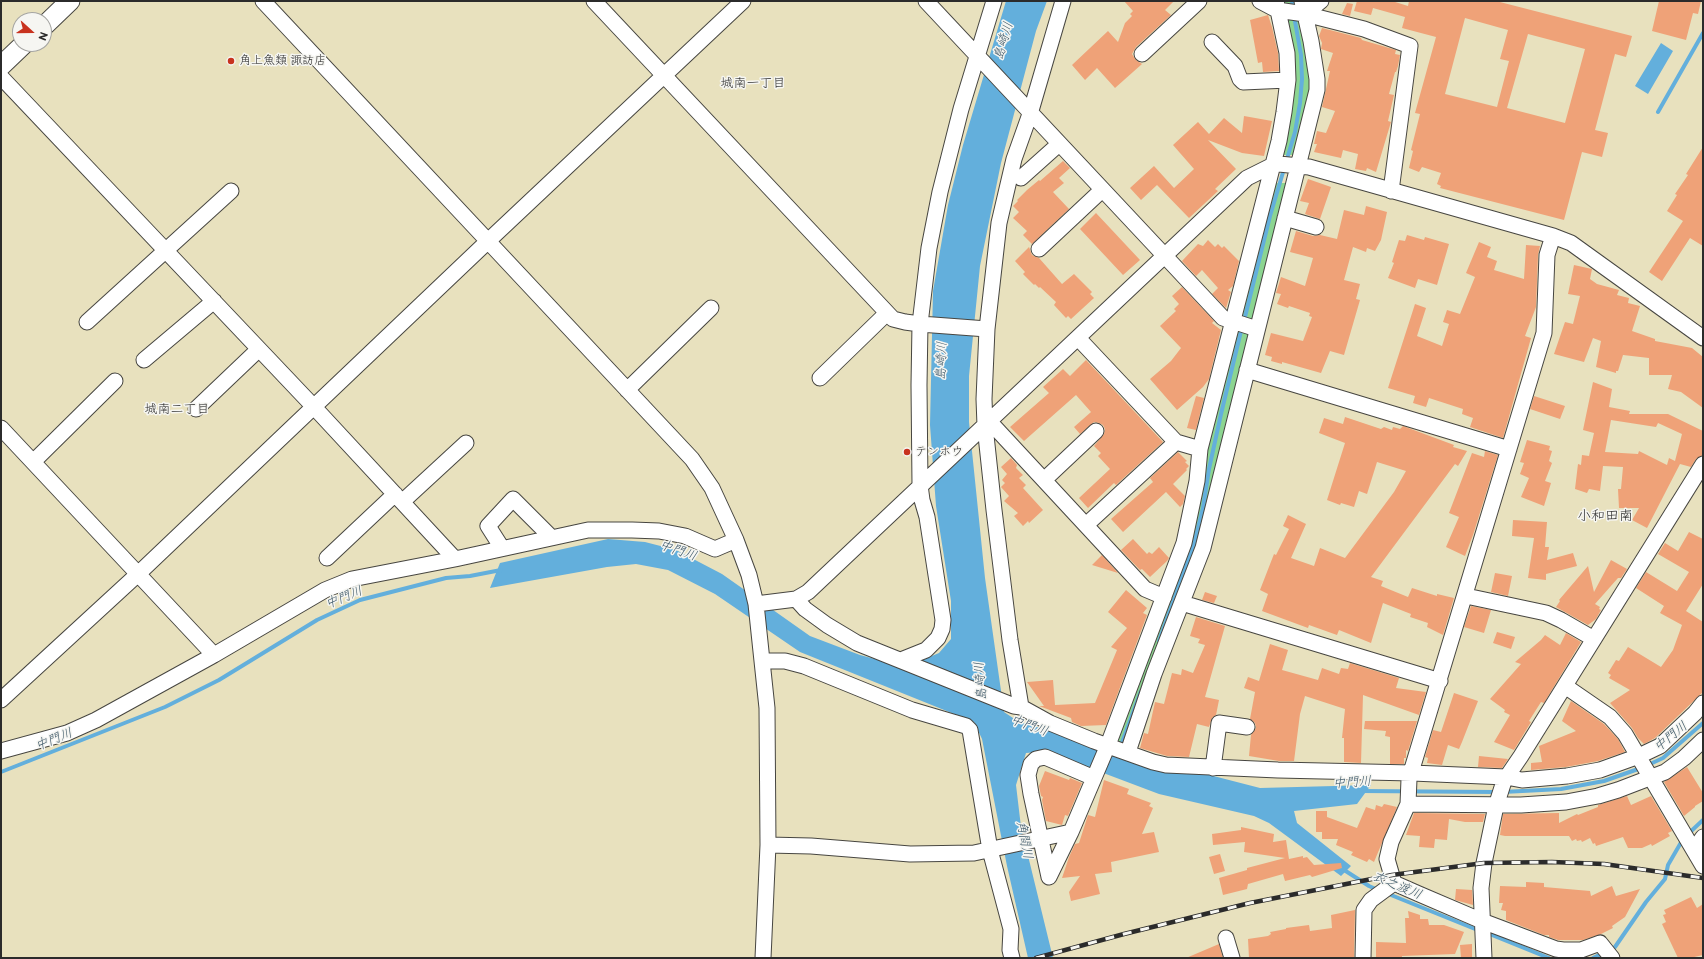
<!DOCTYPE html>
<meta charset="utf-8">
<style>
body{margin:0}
#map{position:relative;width:1704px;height:959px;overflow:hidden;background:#e8e1be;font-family:"Balsamiq Sans",sans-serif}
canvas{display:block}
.frame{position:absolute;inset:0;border:2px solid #2b2b2b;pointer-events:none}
.north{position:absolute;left:12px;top:12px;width:40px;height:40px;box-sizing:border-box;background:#f6f6f2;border:1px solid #a5a5a2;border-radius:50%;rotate:111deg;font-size:11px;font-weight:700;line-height:16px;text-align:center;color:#2b2b2b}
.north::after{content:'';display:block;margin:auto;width:14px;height:18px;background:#c8321e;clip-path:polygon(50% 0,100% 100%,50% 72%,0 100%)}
</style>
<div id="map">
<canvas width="1704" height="959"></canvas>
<div class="frame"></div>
<div class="north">N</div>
</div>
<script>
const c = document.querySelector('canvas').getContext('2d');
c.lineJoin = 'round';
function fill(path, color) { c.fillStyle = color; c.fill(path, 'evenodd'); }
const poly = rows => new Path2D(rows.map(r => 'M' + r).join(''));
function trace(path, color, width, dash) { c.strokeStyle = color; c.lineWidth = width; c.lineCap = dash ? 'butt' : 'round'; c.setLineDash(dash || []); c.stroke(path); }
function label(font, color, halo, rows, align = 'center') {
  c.font = font + ' "Balsamiq Sans","Klee One",sans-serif'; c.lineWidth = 3; c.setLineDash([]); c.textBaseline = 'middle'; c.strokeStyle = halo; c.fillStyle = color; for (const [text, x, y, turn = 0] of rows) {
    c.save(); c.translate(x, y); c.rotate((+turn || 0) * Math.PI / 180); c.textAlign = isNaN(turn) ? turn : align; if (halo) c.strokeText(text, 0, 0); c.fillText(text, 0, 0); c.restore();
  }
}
fill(poly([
 [1282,1,1297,1,1312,88,1296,155,1280,155],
 [1277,183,1287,183,1202,532,1124,744,1116,742,1193,530,1208,448,1234,339,1257,259,1273,186]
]), '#8cd591');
fill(poly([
 [1006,1,1047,1,1036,31,1001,163,980,266,969,376,969,422,985,578,1004,712,1019,722,1198,772,1260,788,1371,785,1357,804,1294,811,1297,823,1351,866,1341,876,1269,823,1254,816,1159,794,1053,754,1039,752,1026,753,1016,785,1021,827,1053,958,1028,958,1007,866,982,739,974,722,800,652,715,594,668,570,636,564,607,567,490,588,500,563,608,539,645,542,676,550,722,574,810,636,860,655,886,662,920,661,939,653,951,639,951,601,936,506,930,425,933,291,948,205,963,145],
 [1661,43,1673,51,1648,94,1635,86]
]), '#63afdc');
trace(poly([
 [1292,1,1293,9],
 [1658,112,1703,33],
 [1244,321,1270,216,1295,132,1300,103,1302,79,1301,55,1294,16],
 [1159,641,1194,544,1203,508,1209,469,1221,414,1242,327],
 [1120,748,1141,691],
 [1648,765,1663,758,1703,723],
 [1,772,165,707,219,680,317,620,360,600,446,578,470,576,501,570],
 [1361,791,1496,792],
 [1503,792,1561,789,1604,781,1641,768],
 [1687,835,1703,820],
 [1341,868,1369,886,1378,890],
 [1386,893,1480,931],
 [1487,933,1549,958],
 [1610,950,1615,947,1646,902,1665,879,1668,865,1683,839],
 [1593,958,1603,953]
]), '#63afdc', 4);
fill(poly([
 [1124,1,1174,1,1165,10,1171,15,1136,47,1132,54,1136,60,1142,64,1115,88,1097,68,1085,80,1072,65,1108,31,1118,42,1125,23,1132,16,1130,14,1133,11],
 [1357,1,1392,1,1408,6,1409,1,1496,1,1632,36,1626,57,1615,54,1595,130,1608,133,1602,157,1582,152,1564,220,1440,188,1441,186,1437,184,1441,173,1422,167,1419,172,1409,168,1413,151,1411,150,1420,114,1415,113,1436,37,1402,28,1405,17,1373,8,1371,15,1354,11],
 [1465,18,1508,30,1500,59,1509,61,1497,107,1445,94],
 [1528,34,1585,49,1565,123,1507,108],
 [1659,1,1701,1,1698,14,1693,13,1686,40,1652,31],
 [1347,3,1353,4,1350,16,1342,14],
 [1268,15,1272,27,1278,53,1279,71,1263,72,1262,62,1258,63,1250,20],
 [1322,28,1361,38,1362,40,1396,50,1395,54,1400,55,1398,66,1396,72,1395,72,1389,94,1394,95,1388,121,1391,122,1376,172,1367,168,1366,171,1355,169,1358,154,1343,150,1341,158,1314,152,1317,144,1314,144,1317,131,1326,133,1335,111,1322,107,1330,71,1327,71,1333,53,1321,49,1322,43,1319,36],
 [1244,116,1272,121,1264,156,1242,153,1208,140,1236,169,1215,189,1218,191,1189,218,1157,185,1141,200,1130,188,1154,166,1174,188,1194,169,1173,145,1198,122,1209,134,1224,118,1242,133],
 [1703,147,1703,246,1690,238,1662,281,1649,272,1683,221,1667,211,1677,195,1675,194,1688,175,1686,174],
 [1063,161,1070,168,1059,178,1064,183,1053,192,1069,209,1032,244,1023,235,1027,231,1013,218,1019,212,1013,206,1018,201,1017,200,1027,190,1039,180,1040,181],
 [1308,179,1331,187,1320,219,1305,214,1309,203,1300,201],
 [1366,206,1387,212,1381,240,1375,251,1367,248,1366,252,1353,247,1344,280,1360,284,1356,299,1360,300,1344,355,1330,351,1321,373,1282,362,1282,364,1271,361,1272,357,1265,355,1271,333,1303,341,1312,317,1309,316,1310,313,1289,306,1288,308,1277,304,1281,294,1276,293,1281,277,1305,286,1313,258,1290,252,1296,231,1313,236,1320,235,1337,239,1344,210,1364,215],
 [1096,213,1140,260,1123,275,1080,229],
 [1407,235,1424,240,1425,237,1449,244,1437,285,1418,279,1415,288,1388,278,1394,263,1392,262,1399,240,1405,241],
 [1208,240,1215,247,1218,244,1222,248,1224,246,1239,261,1233,286,1228,290,1231,292,1226,308,1212,294,1218,288,1202,270,1196,276,1182,261,1198,244,1203,246],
 [1479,242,1491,247,1487,257,1497,261,1494,270,1524,279,1526,245,1540,246,1538,255,1536,307,1525,336,1531,338,1503,438,1470,427,1473,418,1462,414,1463,409,1429,398,1426,407,1413,403,1415,396,1388,388,1415,304,1426,308,1417,336,1442,346,1449,324,1443,322,1447,310,1460,314,1475,277,1466,273],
 [1029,247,1032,255,1039,258,1062,284,1074,274,1092,292,1090,294,1094,298,1071,319,1068,316,1066,318,1054,305,1056,302,1040,287,1039,288,1035,284,1034,285,1023,274,1025,272,1015,261],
 [1574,265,1592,269,1590,279,1597,284,1619,290,1617,295,1629,298,1628,303,1640,306,1632,331,1655,339,1655,341,1692,348,1703,357,1703,408,1681,392,1668,389,1672,375,1649,375,1649,358,1623,355,1618,371,1616,371,1616,373,1596,367,1601,341,1593,338,1584,362,1554,354,1565,322,1573,324,1580,296,1568,294],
 [1182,287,1214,321,1212,323,1221,330,1209,379,1203,387,1177,410,1150,379,1171,361,1181,348,1160,326,1176,311,1174,309,1179,304,1172,296],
 [1086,360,1163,442,1116,485,1114,483,1088,508,1079,498,1110,469,1098,456,1101,453,1094,446,1104,434,1105,429,1103,425,1099,423,1094,422,1080,434,1074,427,1091,412,1076,395,1024,441,1010,427,1049,393,1043,387,1063,369,1070,376],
 [1593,382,1612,389,1609,407,1630,411,1629,414,1668,414,1703,431,1703,455,1696,459,1691,467,1680,464,1647,528,1632,520,1639,508,1619,508,1618,489,1621,489,1623,467,1603,466,1600,491,1589,489,1587,493,1575,489,1578,464,1581,465,1582,455,1589,456,1594,433,1583,430],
 [1611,420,1656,427,1658,423,1682,434,1675,461,1669,458,1667,465,1639,451,1638,454,1605,452],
 [1196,396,1204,398,1196,430,1187,428],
 [1534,396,1565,406,1560,419,1530,409],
 [1345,417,1381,429,1384,427,1392,430,1393,427,1400,429,1403,426,1454,445,1453,447,1467,451,1458,466,1455,464,1371,577,1383,581,1381,586,1408,597,1412,588,1437,596,1437,594,1454,598,1443,635,1427,627,1428,623,1410,617,1411,614,1383,603,1371,643,1339,630,1337,635,1309,625,1308,628,1262,611,1268,594,1260,590,1274,554,1276,555,1289,529,1283,526,1288,515,1306,524,1291,558,1314,566,1320,548,1345,558,1394,492,1406,471,1377,462,1367,494,1359,491,1354,507,1341,503,1340,505,1327,500,1345,443,1319,433,1324,418,1343,424],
 [1527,440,1550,446,1549,450,1552,451,1549,461,1552,463,1545,481,1551,483,1544,506,1521,497,1529,478,1520,474,1524,463,1520,462],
 [1485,451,1498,455,1473,535,1465,556,1446,547,1459,517,1449,513,1472,453,1484,457],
 [1178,452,1187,461,1185,462,1189,466,1186,469,1187,470,1173,484,1185,496,1183,504,1180,507,1166,492,1123,532,1111,519,1153,482,1150,478],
 [1011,458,1017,465,1016,468,1023,475,1019,478,1026,485,1023,488,1043,510,1029,523,1028,521,1023,526,1014,516,1018,513,1004,501,1009,496,1001,487,1005,483,1002,480,1007,474,1001,467],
 [1513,520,1547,522,1545,547,1549,547,1547,560,1573,553,1577,566,1546,574,1546,580,1528,578,1534,538,1512,536],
 [1689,532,1703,539,1703,584,1686,611,1703,622,1703,692,1655,738,1644,744,1638,738,1632,728,1610,703,1630,690,1609,678,1611,675,1608,673,1616,660,1619,661,1628,647,1661,667,1673,650,1682,625,1660,613,1664,606,1636,588,1646,572,1677,591,1689,572,1658,554,1665,543,1678,551],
 [1133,539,1147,554,1149,552,1152,554,1159,547,1169,558,1167,561,1150,577,1142,569,1140,570,1121,550],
 [1102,555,1118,573,1092,565],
 [1611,560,1627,569,1621,578,1618,578,1595,604,1600,607,1599,609,1601,610,1596,619,1588,625,1556,607,1560,601,1559,600,1588,566,1594,592],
 [1495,573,1512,576,1508,596,1491,592],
 [1126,590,1147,608,1143,613,1147,615,1106,725,1081,726,1072,722,1071,718,1039,706,1044,706,1027,682,1053,680,1055,705,1095,703,1117,650,1111,647,1127,628,1108,612],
 [1205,592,1217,596,1214,603,1202,600],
 [1471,606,1491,610,1484,633,1464,627],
 [1196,617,1225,626,1205,697,1219,700,1216,715,1212,718,1209,727,1197,724,1189,757,1167,756,1140,748,1144,733,1148,734,1155,702,1164,704,1172,673,1181,675,1182,669,1193,673,1205,645,1198,643,1200,639,1190,636],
 [1497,632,1515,637,1511,649,1493,643],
 [1566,633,1581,642,1544,703,1541,702,1529,721,1531,722,1514,750,1494,742,1510,715,1504,712,1505,710,1490,699,1521,664,1515,662,1541,640,1545,635,1560,645],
 [1270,644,1288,650,1282,670,1318,680,1322,668,1339,674,1341,668,1348,669,1350,663,1399,678,1396,688,1426,692,1419,715,1363,695,1361,763,1344,762,1344,738,1342,738,1345,709,1305,696,1300,714,1294,761,1279,761,1249,756,1251,735,1256,728,1255,723,1250,719,1255,692,1244,688,1248,677,1259,681],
 [1454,693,1478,701,1462,742,1459,749,1448,745,1442,765,1427,763,1428,758,1425,757,1433,730,1441,732],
 [1571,701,1604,724,1618,739,1625,752,1598,761,1566,767,1531,770,1531,763,1542,762,1539,746,1576,731,1562,721],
 [1365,721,1417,721,1408,751,1406,750,1406,758,1404,758,1404,764,1390,764,1390,737,1385,736,1386,731,1364,729],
 [1479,756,1508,759,1502,768,1478,767],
 [1687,767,1703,793,1703,801,1695,806,1695,807,1684,816,1664,782],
 [1045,771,1069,780,1070,778,1082,783,1068,816,1065,815,1062,825,1046,821,1042,800,1043,797,1041,796,1039,786],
 [1104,780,1129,789,1127,794,1151,803,1149,806,1153,808,1142,834,1154,832,1159,852,1111,862,1112,872,1095,874,1100,894,1071,901,1069,892,1080,876,1062,878,1069,857,1075,844,1079,843,1088,815,1095,817],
 [1627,796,1631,805,1651,796,1672,831,1668,833,1670,836,1652,846,1651,844,1642,848,1628,848,1623,837,1596,846,1595,843,1593,844,1590,838,1582,842,1581,840,1577,841,1576,839,1572,841,1569,836,1505,836,1500,835,1503,814,1559,813,1559,823,1577,814,1578,815,1598,807,1598,805],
 [1384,804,1397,807,1374,862,1369,859,1367,862,1351,855,1353,852,1336,845,1338,839,1322,839,1322,832,1316,832,1316,811,1327,811,1327,817,1357,828,1366,807,1375,810,1376,805,1382,807],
 [1414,813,1485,814,1483,822,1465,822,1449,819,1447,840,1435,839,1434,848,1419,847,1420,836,1406,835],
 [1241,827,1274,834,1273,842,1286,840,1289,859,1303,856,1303,858,1307,857,1314,865,1341,863,1342,868,1312,877,1310,875,1285,881,1283,874,1248,884,1247,889,1223,895,1219,878,1247,870,1247,868,1285,858,1244,852,1245,842,1213,845,1212,834,1241,830],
 [1220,854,1225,871,1214,874,1209,857],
 [1526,882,1544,883,1544,887,1590,891,1591,896,1612,886,1616,896,1640,889,1625,917,1612,926,1613,928,1601,934,1583,940,1558,940,1549,937,1549,935,1544,935,1506,920,1506,911,1501,910,1503,903,1499,903,1500,886,1526,887],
 [1456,889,1472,890,1473,905,1455,900],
 [1691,897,1697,908,1703,904,1703,955,1690,958,1678,958,1662,924,1666,922,1663,915,1666,914,1664,910],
 [1355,910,1354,958,1249,958,1248,939,1268,936,1271,934,1270,932,1286,929,1286,928,1309,925,1310,931,1332,928,1331,915],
 [1408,911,1420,915,1420,919,1428,919,1429,925,1444,925,1464,932,1455,954,1402,956,1402,958,1376,958,1376,942,1406,943,1405,918,1409,918],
 [1219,944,1223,958,1186,958],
 [1472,944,1472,958,1461,958,1460,945]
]), '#efa278');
const minor = poly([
 [263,1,692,459,712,488,736,540,749,575,756,604,762,661,767,708,768,845,763,958],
 [594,1,893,319,905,322,920,324,987,329],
 [926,1,1223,318,1257,329],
 [1260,1,1277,10,1305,14,1364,29,1410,46,1391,191],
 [1305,14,1321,1],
 [1212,42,1235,66,1240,79,1243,82,1288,80],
 [1142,54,1199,1],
 [1,77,314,407,455,559],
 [1021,178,1059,144],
 [1285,218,1316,227],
 [1553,236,1547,255,1544,333,1409,779,1408,804,1391,842,1387,859,1394,883,1419,894,1482,921,1556,949,1563,950,1581,950,1600,943,1612,958],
 [1039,249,1102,190],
 [87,322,231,191],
 [1078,338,1176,442],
 [144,360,214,301],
 [1247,370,1509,449],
 [820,378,887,313],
 [627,390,711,308],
 [196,409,259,349],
 [990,422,1145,589,1164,597],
 [1,428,214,655],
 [33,462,115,381],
 [1044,480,1096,431],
 [402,502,466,443],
 [1086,525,1176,442,1200,449],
 [502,548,488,526,513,499,551,537],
 [327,558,395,494],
 [1466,596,1546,613,1561,620,1594,639],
 [796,599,805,609,827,625,857,643,1014,706,1021,707,1050,723,1094,741,1153,762,1166,765,1278,770,1412,773,1506,777,1522,780,1567,776,1600,770,1639,756,1660,746,1695,713,1703,703],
 [1182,603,1440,681],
 [756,604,796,599,808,592,1247,178,1273,165,1279,164,1309,167,1553,236,1571,243,1703,338],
 [901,660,926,650,938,638,942,629,943,620,927,517,922,500,920,485,919,385,920,324,929,248,940,192,961,109,994,1],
 [762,661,785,661,804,666,912,710,966,726,970,730,990,850,1011,929,1010,950,1012,958],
 [1565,686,1610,717,1625,734,1703,866],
 [1,700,138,574,487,242,743,1],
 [1021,707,1010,640,994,510,985,426,984,399,987,329,999,223,1014,159,1030,114,1063,1],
 [1,751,67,733,96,720,214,655,325,590,352,579,455,559,588,530,632,530,659,531,685,536,715,549,736,540],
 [1128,752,1154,674,1203,548,1317,90,1317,79,1311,41,1302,1],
 [1213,768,1219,723,1247,727],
 [1408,804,1521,805,1566,802,1598,796,1618,790,1665,772,1684,758,1703,740],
 [768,845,811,846,910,854,974,853,1071,832],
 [1694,850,1703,837],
 [1049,877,1071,832,1108,745,1184,543,1197,481,1200,449,1279,141,1284,112,1288,80,1287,53,1276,1],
 [1049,877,1031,794,1028,775,1031,764,1036,759,1045,757,1094,778],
 [1226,938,1232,958],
 [1363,958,1364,910,1371,900,1394,883],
 [1484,958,1481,888,1484,863,1496,806,1504,781,1521,756,1703,464]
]);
const major = poly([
 [44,26,70,1],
 [1,66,24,44]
]);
trace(minor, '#474641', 17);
trace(major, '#474641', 21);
trace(minor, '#fff', 15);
trace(major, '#fff', 19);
const rail = poly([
 [1036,958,1124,934,1250,903,1392,875,1484,863,1552,862,1604,864,1703,878]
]);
trace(rail, '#2b2b2b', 4.5);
trace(rail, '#f6f6f2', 3, [9]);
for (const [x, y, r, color] of [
 [231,61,4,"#c8321e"],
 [907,452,4,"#c8321e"]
]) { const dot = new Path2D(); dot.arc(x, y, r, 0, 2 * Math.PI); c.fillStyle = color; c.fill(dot); trace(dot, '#f6f6f2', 1.5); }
label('12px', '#2b2b2b', '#f6f6f2', [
 ["角上魚類 諏訪店",239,61],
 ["テンホウ",915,452]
], 'left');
label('italic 13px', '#3f5969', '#f6f6f2', [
 ["島崎川",1004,41,-74],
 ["島崎川",942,361,-88],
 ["中門川",678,551,19],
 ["中門川",344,598,-22],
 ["島崎川",981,681,-95],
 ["中門川",1029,726,20],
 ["中門川",1671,737,-39],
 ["中門川",54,740,-22],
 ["中門川",1352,783,-4],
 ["角間川",1024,840,79],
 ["衣之渡川",1397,886,23]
]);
label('13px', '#2b2b2b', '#f6f6f2', [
 ["城南一丁目",753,84],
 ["城南二丁目",177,410]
]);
label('14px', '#2b2b2b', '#f6f6f2', [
 ["小和田南",1605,516]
]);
</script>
